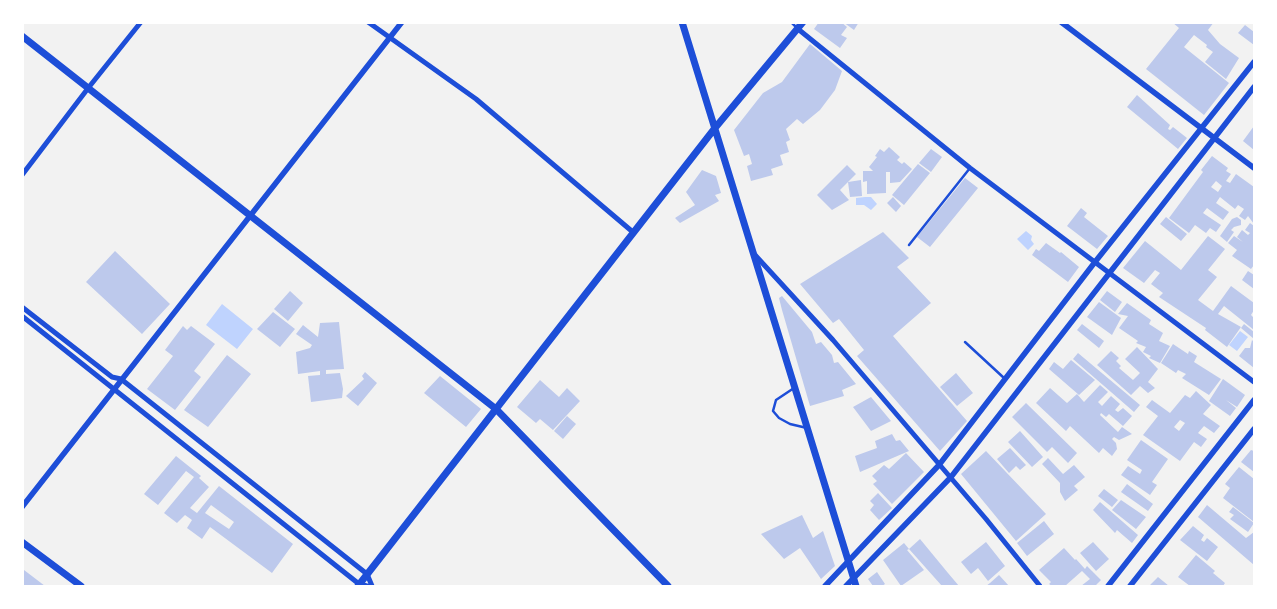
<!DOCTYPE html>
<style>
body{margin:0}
#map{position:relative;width:1277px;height:609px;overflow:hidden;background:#f2f2f2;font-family:Cabin,sans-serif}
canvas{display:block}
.frame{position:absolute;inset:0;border:24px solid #fff;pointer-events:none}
</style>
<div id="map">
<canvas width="1277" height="609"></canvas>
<div class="frame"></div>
</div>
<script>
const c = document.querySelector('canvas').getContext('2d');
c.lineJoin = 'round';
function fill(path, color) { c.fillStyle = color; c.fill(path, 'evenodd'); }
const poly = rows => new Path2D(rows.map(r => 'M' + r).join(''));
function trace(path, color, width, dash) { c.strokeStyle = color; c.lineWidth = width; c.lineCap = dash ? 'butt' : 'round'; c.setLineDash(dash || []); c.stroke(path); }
fill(poly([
 [865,197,871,197,877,204,871,210,864,205,856,205,856,198],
 [1026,231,1032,236,1031,240,1034,244,1028,250,1017,239],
 [222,304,253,329,237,349,206,325],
 [1240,331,1248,337,1237,351,1229,345]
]), '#bfd3fe');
fill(poly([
 [819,22,841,22,847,27,841,35,847,38,840,48,814,29],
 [843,22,859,22,854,30],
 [1172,22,1214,22,1208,30,1220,44,1239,58,1226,79,1205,62,1213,52,1206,47,1207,45,1194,35,1184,47,1229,83,1204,115,1146,69,1179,28],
 [1245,25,1254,32,1254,45,1238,33],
 [810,44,842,71,835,90,820,110,803,124,797,119,786,129,790,140,786,142,789,152,780,155,783,165,771,169,773,175,751,181,747,166,752,164,749,154,744,156,734,130,763,93,782,82],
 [1137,95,1170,125,1168,129,1170,130,1173,127,1187,138,1178,149,1127,107],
 [1254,126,1254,150,1243,141],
 [889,147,900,157,897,160,902,164,904,162,912,169,900,182,890,183,890,172,886,172,886,193,867,194,867,181,863,182,863,171,873,171,869,167,877,157,875,156,880,149,884,152],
 [931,149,942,157,931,172,919,163],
 [1212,156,1228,168,1226,171,1231,174,1226,181,1230,183,1236,174,1254,187,1254,224,1248,216,1245,220,1239,216,1244,209,1238,205,1235,209,1220,197,1216,203,1229,212,1223,220,1207,208,1203,213,1221,225,1216,232,1210,228,1206,233,1195,225,1189,233,1169,218,1203,172,1201,170],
 [1216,181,1222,186,1218,192,1211,187],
 [918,164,930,173,904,205,892,195],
 [847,165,856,174,840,190,849,200,832,210,817,195],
 [702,170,716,176,721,193,715,195,719,201,680,223,675,218,695,205,686,192],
 [965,178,978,188,930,247,917,237],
 [861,180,862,196,850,197,848,182],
 [893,197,901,206,896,212,887,203],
 [1081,208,1087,213,1084,217,1108,236,1097,249,1067,226],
 [1166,217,1187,234,1181,241,1160,224],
 [1237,217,1241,220,1241,225,1234,227,1231,230,1234,232,1227,242,1220,236,1232,219],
 [1250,223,1254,226,1254,265,1251,269,1232,256,1237,250,1228,243,1234,236,1243,242,1237,237,1242,230,1248,235,1250,233,1245,230],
 [883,232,909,258,897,267,931,303,893,336,967,421,940,451,857,356,864,350,839,319,833,323,800,284],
 [1208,236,1225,249,1208,270,1217,277,1198,300,1213,311,1231,286,1254,303,1254,310,1251,315,1254,318,1254,330,1224,306,1218,314,1241,327,1227,347,1205,330,1206,328,1159,297,1163,293,1151,284,1160,273,1155,270,1144,283,1123,268,1145,241,1181,270],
 [1046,243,1060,253,1061,252,1079,267,1068,282,1032,255,1036,249,1039,251],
 [115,251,170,304,142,334,86,282],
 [1248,271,1254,275,1254,289,1242,280],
 [290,291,303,303,288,321,274,309],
 [1107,291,1122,302,1115,312,1100,300],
 [782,296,812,332,816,344,821,342,832,355,834,363,838,362,856,384,842,390,844,396,810,406,782,310,779,298],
 [1099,302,1121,318,1112,335,1087,317],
 [1127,303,1151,320,1149,324,1163,333,1159,341,1170,346,1160,363,1149,358,1151,356,1143,352,1146,347,1136,343,1138,341,1119,328,1128,316,1118,314],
 [273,312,295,329,280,347,257,329],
 [339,322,344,369,326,370,326,374,340,373,343,389,342,398,311,402,308,376,320,375,320,371,298,374,296,352,310,348,312,345,296,334,303,325,318,337,320,323],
 [1082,324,1104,341,1099,348,1077,330],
 [1244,324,1254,332,1254,339,1241,328],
 [183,326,187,330,191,326,215,344,194,371,201,377,175,410,147,389,173,356,165,350],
 [1252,340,1254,342,1254,368,1239,356,1245,348,1250,348],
 [1173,344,1188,354,1189,351,1197,356,1194,362,1221,379,1209,395,1182,378,1186,374,1178,370,1176,373,1161,363],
 [1137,347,1158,369,1148,382,1155,388,1148,393,1140,386,1131,395,1097,365,1111,351,1119,358,1116,361,1121,366,1119,368,1133,380,1140,373,1125,359],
 [1078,353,1140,405,1134,412,1073,359],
 [227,355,251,374,208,427,184,410],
 [1071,360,1095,380,1079,395,1049,369,1054,362,1063,369],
 [365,372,377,383,358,406,346,396,364,379,362,376],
 [956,373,973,393,957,406,940,387],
 [440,376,481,409,466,427,424,393],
 [1223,379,1245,395,1237,407,1226,400,1236,408,1230,416,1209,401],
 [540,380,559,397,567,388,580,401,553,430,540,419,536,423,517,407],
 [1100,385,1108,392,1098,402,1102,406,1111,396,1120,404,1115,410,1118,412,1123,408,1132,416,1123,426,1109,414,1106,417,1101,413,1100,415,1118,432,1122,427,1132,434,1119,440,1114,437,1112,439,1116,443,1117,449,1112,456,1103,448,1099,453,1070,426,1066,431,1036,403,1050,388,1067,403,1077,394,1084,402],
 [1196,391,1211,405,1203,414,1220,426,1214,433,1204,426,1198,433,1207,439,1201,447,1194,442,1180,461,1143,435,1158,416,1146,407,1152,400,1170,413,1185,395,1190,398],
 [1180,420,1185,423,1179,431,1174,427],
 [871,397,891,421,871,431,853,407],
 [1026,403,1077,453,1068,463,1052,447,1047,452,1012,417],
 [567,416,576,424,563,439,554,431],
 [1020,431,1043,457,1032,467,1008,442],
 [892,434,896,441,900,440,909,451,860,472,855,456,877,448,875,441],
 [1141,440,1168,459,1152,482,1157,485,1150,495,1121,475,1128,466,1140,474,1142,470,1127,460],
 [1010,448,1026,465,1020,470,1016,466,1009,473,997,459],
 [1251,450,1254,451,1254,472,1241,462],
 [986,451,1046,514,1016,541,961,474],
 [906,453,924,472,892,504,873,484,877,481,872,476,884,465,889,469],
 [176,456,201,476,199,478,209,487,190,508,197,513,219,486,293,544,272,573,210,527,202,539,187,528,192,520,185,515,177,523,164,513,194,477,186,471,158,505,144,494],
 [211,505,234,522,229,529,205,513],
 [1048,458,1063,474,1074,465,1085,477,1074,486,1078,490,1065,501,1060,492,1060,483,1042,464],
 [1239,467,1254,479,1254,522,1223,498,1230,488,1225,484],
 [1127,484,1153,504,1148,511,1121,492],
 [1104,489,1118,500,1112,507,1098,496],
 [878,493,892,508,879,520,870,510,874,505,870,501],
 [1121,500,1146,517,1136,529,1112,510],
 [1100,502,1138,535,1132,543,1117,530,1115,533,1093,510],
 [1207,505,1246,538,1254,532,1254,565,1198,517],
 [1233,507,1254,523,1248,532,1230,519,1234,515,1229,512],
 [802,515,813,538,823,531,835,566,821,579,800,548,784,559,761,534],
 [1044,521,1054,534,1027,556,1017,543],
 [1193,526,1204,535,1201,540,1204,542,1207,538,1218,547,1207,561,1180,540],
 [920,539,948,573,959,586,942,586,909,549],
 [986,542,1005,566,988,581,978,568,971,574,961,562],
 [1093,542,1109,559,1096,571,1080,553],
 [904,543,909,549,907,550,924,570,901,586,883,560],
 [1064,548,1075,560,1076,559,1085,569,1087,566,1101,580,1095,586,1081,586,1090,579,1082,571,1065,586,1052,586,1049,584,1051,582,1039,570],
 [1196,555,1215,571,1213,573,1225,583,1223,586,1190,586,1178,577],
 [24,570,45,586,22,586],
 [877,572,885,584,882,586,873,586,868,579],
 [999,575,1009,586,986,586,990,583],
 [1158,577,1169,586,1149,586]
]), '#bdc9ec');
trace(poly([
 [791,22,797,28],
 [909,245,970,168],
 [965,342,1004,378],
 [794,388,776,400,773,411,779,418,790,424,807,428]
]), '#1d4ed8', 2.5);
trace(poly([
 [368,22,476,99,634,233],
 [798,29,970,168,1254,382],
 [22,175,89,87,141,22],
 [755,255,833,340,986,519,1040,586],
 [22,307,112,377,121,379,367,574,372,586],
 [22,316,359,584,367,586]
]), '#1d4ed8', 5);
trace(poly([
 [1061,22,1254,168],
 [22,507,402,22],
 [825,586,939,465,1095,262,1254,62],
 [846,586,951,477,1254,87],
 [1108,586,1254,400],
 [1130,586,1254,429]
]), '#1d4ed8', 5.5);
trace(poly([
 [682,22,856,586],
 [22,36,496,409,668,586],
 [22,542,81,586],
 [358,586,715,128,803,22]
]), '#1d4ed8', 7);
</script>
